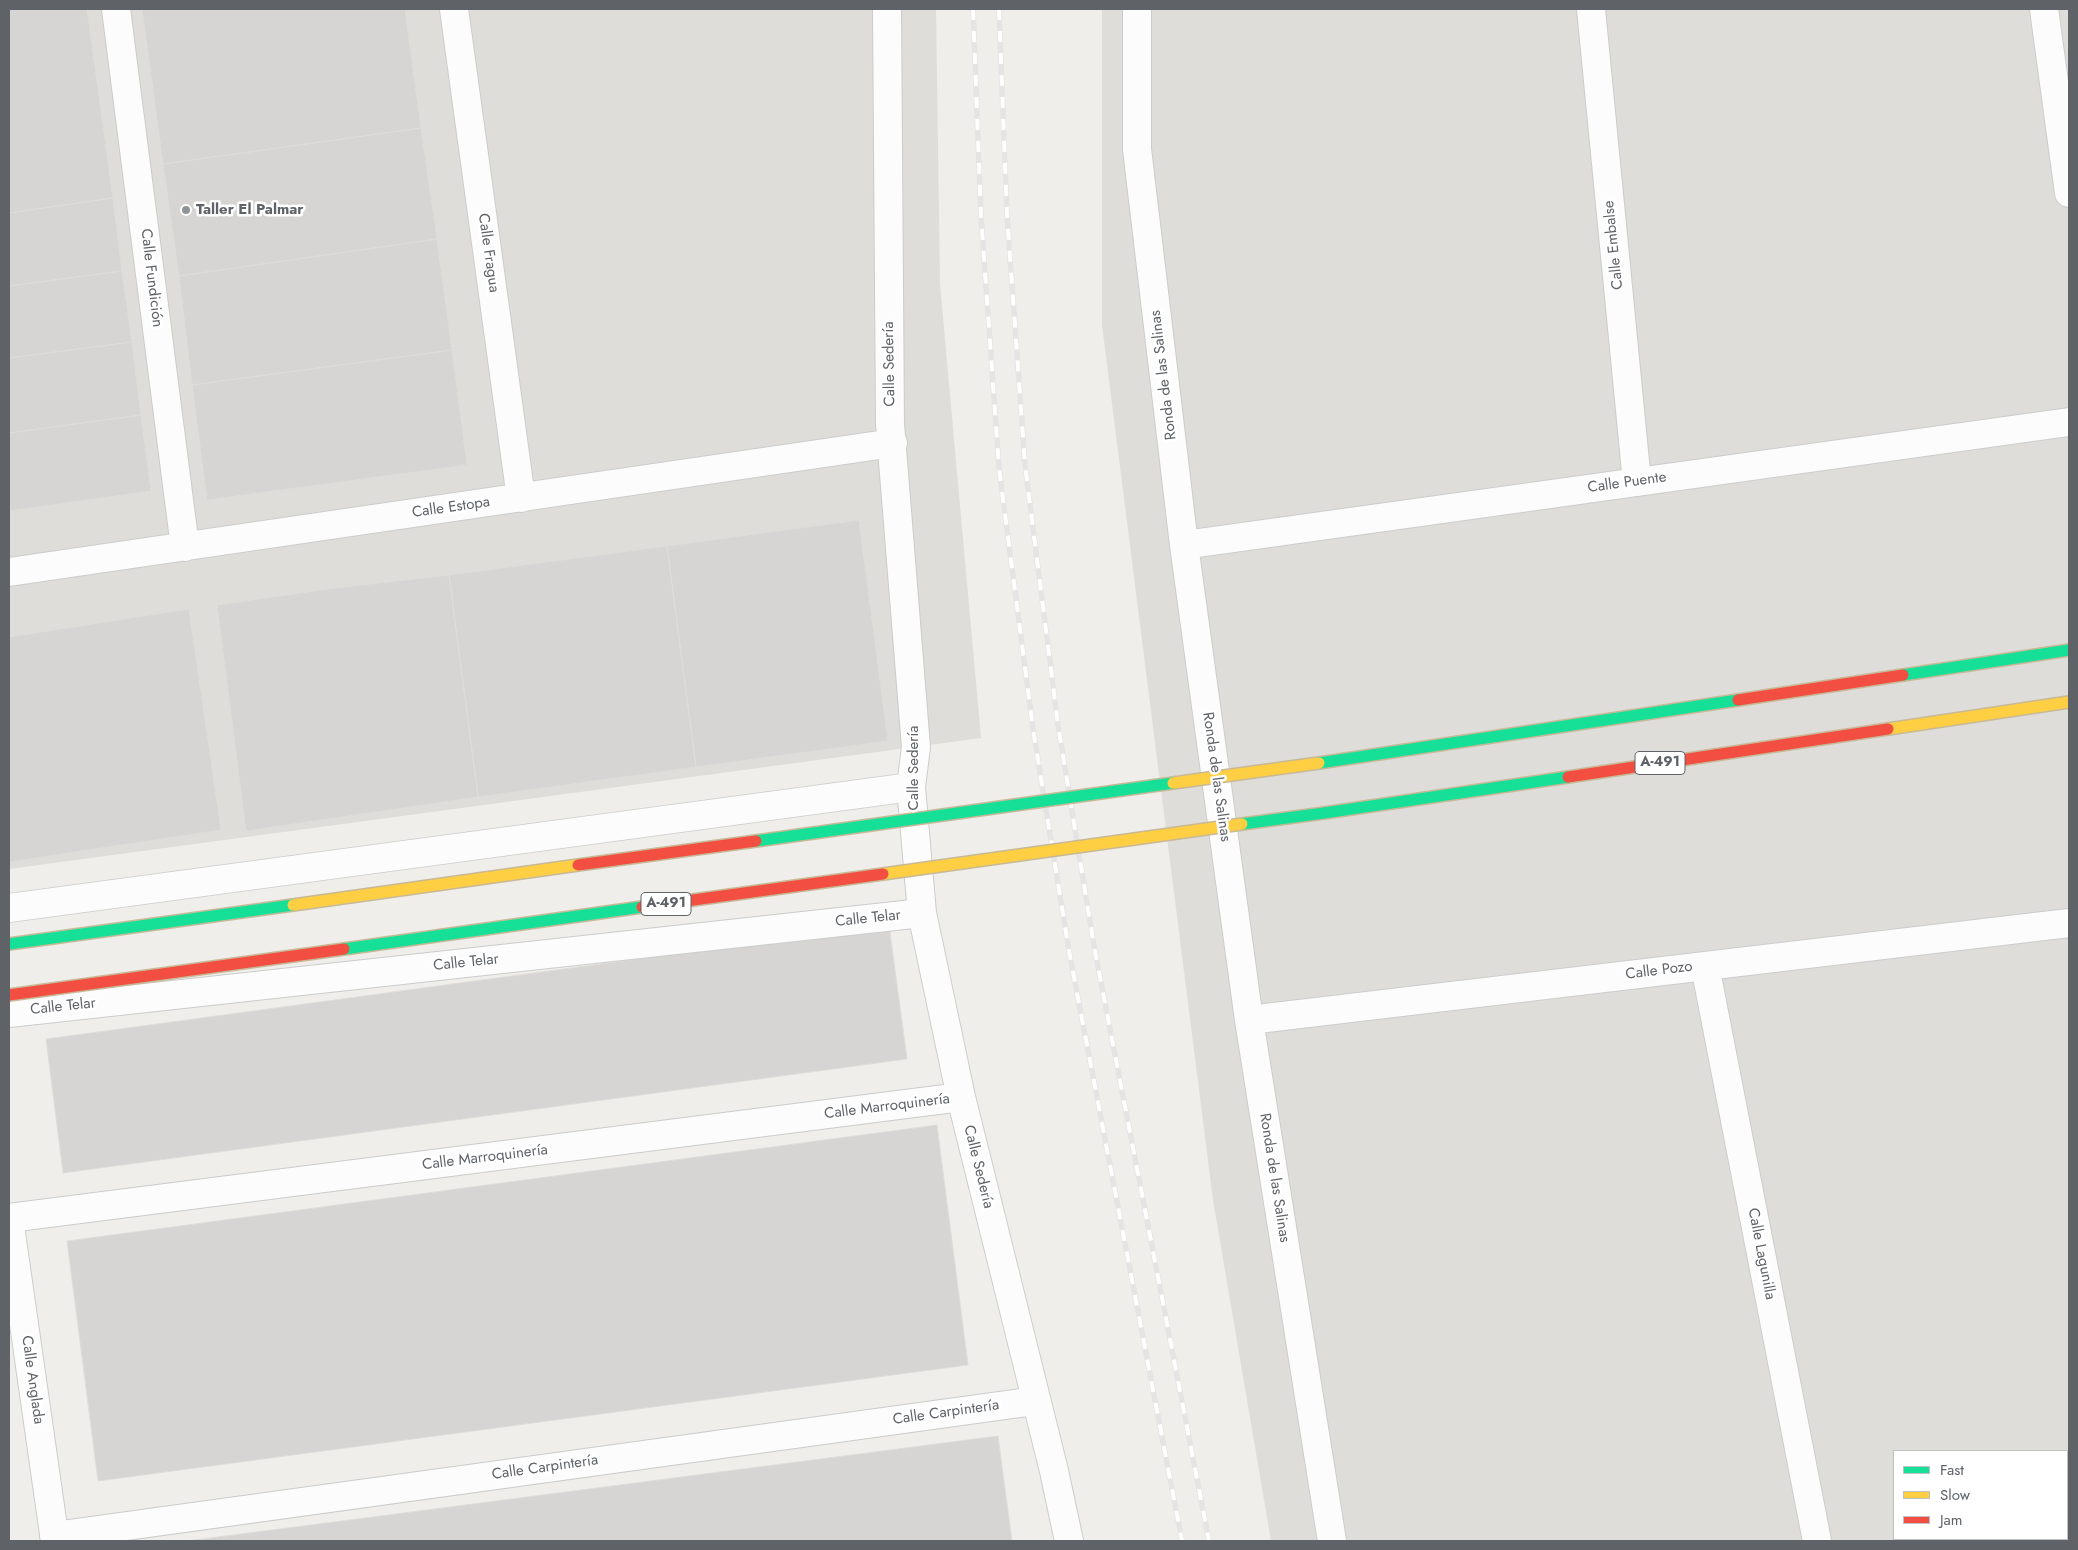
<!DOCTYPE html>
<meta charset="utf-8">
<style>
body{margin:0}
#map{position:relative;width:2078px;height:1550px;overflow:hidden;background:#efeeea;font-family:Jost,sans-serif}
canvas{display:block}
.frame{position:absolute;inset:0;border:10px solid #5f6368;pointer-events:none}
.legend{position:absolute;left:1893px;top:1450px;width:175px;height:90px;box-sizing:border-box;background:#fff;border:1px solid #bfc1c3;margin:0;padding:6px 9px;list-style:none;font-size:15px;color:#5f6368}
.legend li{display:flex;align-items:center;gap:10px;height:25px}
.legend b{width:25px;border:1px solid #bfc1c3}
</style>
<div id="map">
<canvas width="2078" height="1550"></canvas>
<div class="frame"></div>
<ul class="legend">
<li><b style="height:6px;background:#16e098"></b>Fast</li>
<li><b style="height:6px;background:#ffcf43"></b>Slow</li>
<li><b style="height:6px;background:#f24e42"></b>Jam</li>
</ul>
</div>
<script>
const c = document.querySelector('canvas').getContext('2d');
c.lineJoin = 'round';
function fill(path, color) { c.fillStyle = color; c.fill(path, 'evenodd'); }
const poly = rows => new Path2D(rows.map(r => 'M' + r).join(''));
function trace(path, color, width, dash) { c.strokeStyle = color; c.lineWidth = width; c.lineCap = dash ? 'butt' : 'round'; c.setLineDash(dash || []); c.stroke(path); }
function label(font, color, halo, rows, align = 'center') {
  c.font = font + ' Jost,sans-serif'; c.lineWidth = 5; c.setLineDash([]); c.textBaseline = 'middle'; c.strokeStyle = halo; c.fillStyle = color; for (const [text, x, y, turn = 0] of rows) {
    c.save(); c.translate(x, y); c.rotate((+turn || 0) * Math.PI / 180); c.textAlign = isNaN(turn) ? turn : align; if (halo) c.strokeText(text, 0, 0); c.fillText(text, 0, 0); c.restore();
  }
}
fill(poly([
 [9,9,936,9,940,284,981,738,9,869],
 [1102,9,2069,9,2069,1541,1271,1541,1213,1200,1102,325],
 [1894,1451,2067,1451,2067,1539,1894,1539]
]), '#dfddda');
const building = poly([
 [9,9,87,9,113,198,9,213,9,9],
 [142,9,405,9,421,128,163,164,142,9],
 [421,128,437,239,179,276,163,164,421,128],
 [113,198,122,271,9,286,9,213,113,198],
 [437,239,452,350,192,385,179,276,437,239],
 [122,271,132,342,9,358,9,286,122,271],
 [132,342,141,415,9,433,9,358,132,342],
 [452,350,467,465,207,500,192,385,452,350],
 [141,415,151,491,9,511,9,433,141,415],
 [859,520,888,741,696,767,667,546,859,520],
 [667,546,696,767,478,797,449,575,667,546],
 [449,575,478,797,246,831,217,605,335,588,449,575],
 [189,609,221,830,9,862,9,637,189,609],
 [889,925,907,1059,63,1173,46,1039,889,925],
 [937,1125,968,1365,98,1481,67,1241,937,1125],
 [998,1436,1012,1541,187,1541,998,1436]
]);
fill(building, '#d6d5d3');
trace(building, '#deddd9', 1);
const street = poly([
 [116,9,185,547],
 [454,9,521,498],
 [887,9,890,424,916,747,911,787,922,913,961,1097,1054,1471,1069,1541],
 [1137,9,1137,149,1184,545,1249,1020,1332,1541],
 [1591,9,1637,482],
 [2044,9,2069,193],
 [1184,545,2069,422],
 [9,572,893,443],
 [9,908,911,787],
 [1705,966,1817,1541],
 [9,1013,922,913],
 [1249,1020,2069,923],
 [9,1218,961,1097],
 [9,1219,55,1541],
 [2067,1526,2069,1526],
 [54,1536,1035,1401],
 [1964,1541,1981,1539]
]);
const fast = poly([
 [1903,675,2069,650],
 [1319,763,1738,700],
 [1324,813,1568,777]
]);
const slow = poly([
 [1888,729,2069,702]
]);
const jam = poly([
 [1738,700,1903,675],
 [1568,777,1888,729]
]);
trace(street, '#cbcccc', 30);
trace(fast, '#c8b996', 14);
trace(slow, '#c8b996', 14);
trace(jam, '#c8b996', 14);
trace(street, '#fdfcfc', 28);
trace(fast, '#16e098', 11);
trace(slow, '#ffcf43', 11);
trace(jam, '#f24e42', 11);
const rail = poly([
 [973,9,981,216,999,468,1033,729,1069,951,1182,1541],
 [999,9,1007,215,1025,465,1058,725,1094,946,1209,1541]
]);
trace(rail, '#e4e4e4', 5.5);
trace(rail, '#fff', 4, [11]);
const fastBridge = poly([
 [1242,824,1324,813],
 [756,841,1173,783],
 [9,944,293,905],
 [344,949,642,907]
]);
const slowBridge = poly([
 [1173,783,1319,763],
 [883,874,1242,824],
 [293,905,578,865]
]);
const jamBridge = poly([
 [578,865,756,841],
 [642,907,883,874],
 [9,995,344,949]
]);
trace(fastBridge, '#c8b996', 14, []);
trace(slowBridge, '#c8b996', 14, []);
trace(jamBridge, '#c8b996', 14, []);
trace(fastBridge, '#16e098', 11);
trace(slowBridge, '#ffcf43', 11);
trace(jamBridge, '#f24e42', 11);
for (const [x, y, r, color] of [
 [186,210,5,"#919496"]
]) { const dot = new Path2D(); dot.arc(x, y, r, 0, 2 * Math.PI); c.fillStyle = color; c.fill(dot); trace(dot, '#fff', 2); }
for (const [x, y, w] of [
 [1660,763,50],
 [666,904,50]
]) { const box = new Path2D(); box.roundRect(x - w / 2, y - 11.5, w, 23, 4); c.fillStyle = '#fff'; c.fill(box); trace(box, '#5f6368', 1); }
label('bold 14px', '#5f6368', null, [
 ["A-491",1660,763],
 ["A-491",666,904]
]);
label('bold 15px', '#5f6368', '#fff', [
 ["Taller El Palmar",196,210]
], 'left');
label('15px', '#5f6368', '#fff', [
 ["Calle Embalse",1614,245,-96],
 ["Calle Fragua",488,253,82],
 ["Calle Fundición",151,278,83],
 ["Calle Sedería",890,364,-91],
 ["Ronda de las Salinas",1164,375,-97],
 ["Calle Puente",1627,483,-8],
 ["Calle Estopa",451,508,-8],
 ["Calle Sedería",914,768,-90],
 ["Ronda de las Salinas",1216,777,82],
 ["Calle Telar",868,919,-6],
 ["Calle Telar",466,963,-6],
 ["Calle Pozo",1659,971,-7],
 ["Calle Telar",63,1007,-6],
 ["Calle Marroquinería",887,1107,-7],
 ["Calle Marroquinería",485,1158,-7],
 ["Calle Sedería",978,1167,76],
 ["Ronda de las Salinas",1274,1178,81],
 ["Calle Lagunilla",1761,1254,79],
 ["Calle Anglada",32,1380,82],
 ["Calle Carpintería",946,1413,-8],
 ["Calle Carpintería",545,1468,-8]
]);
</script>
